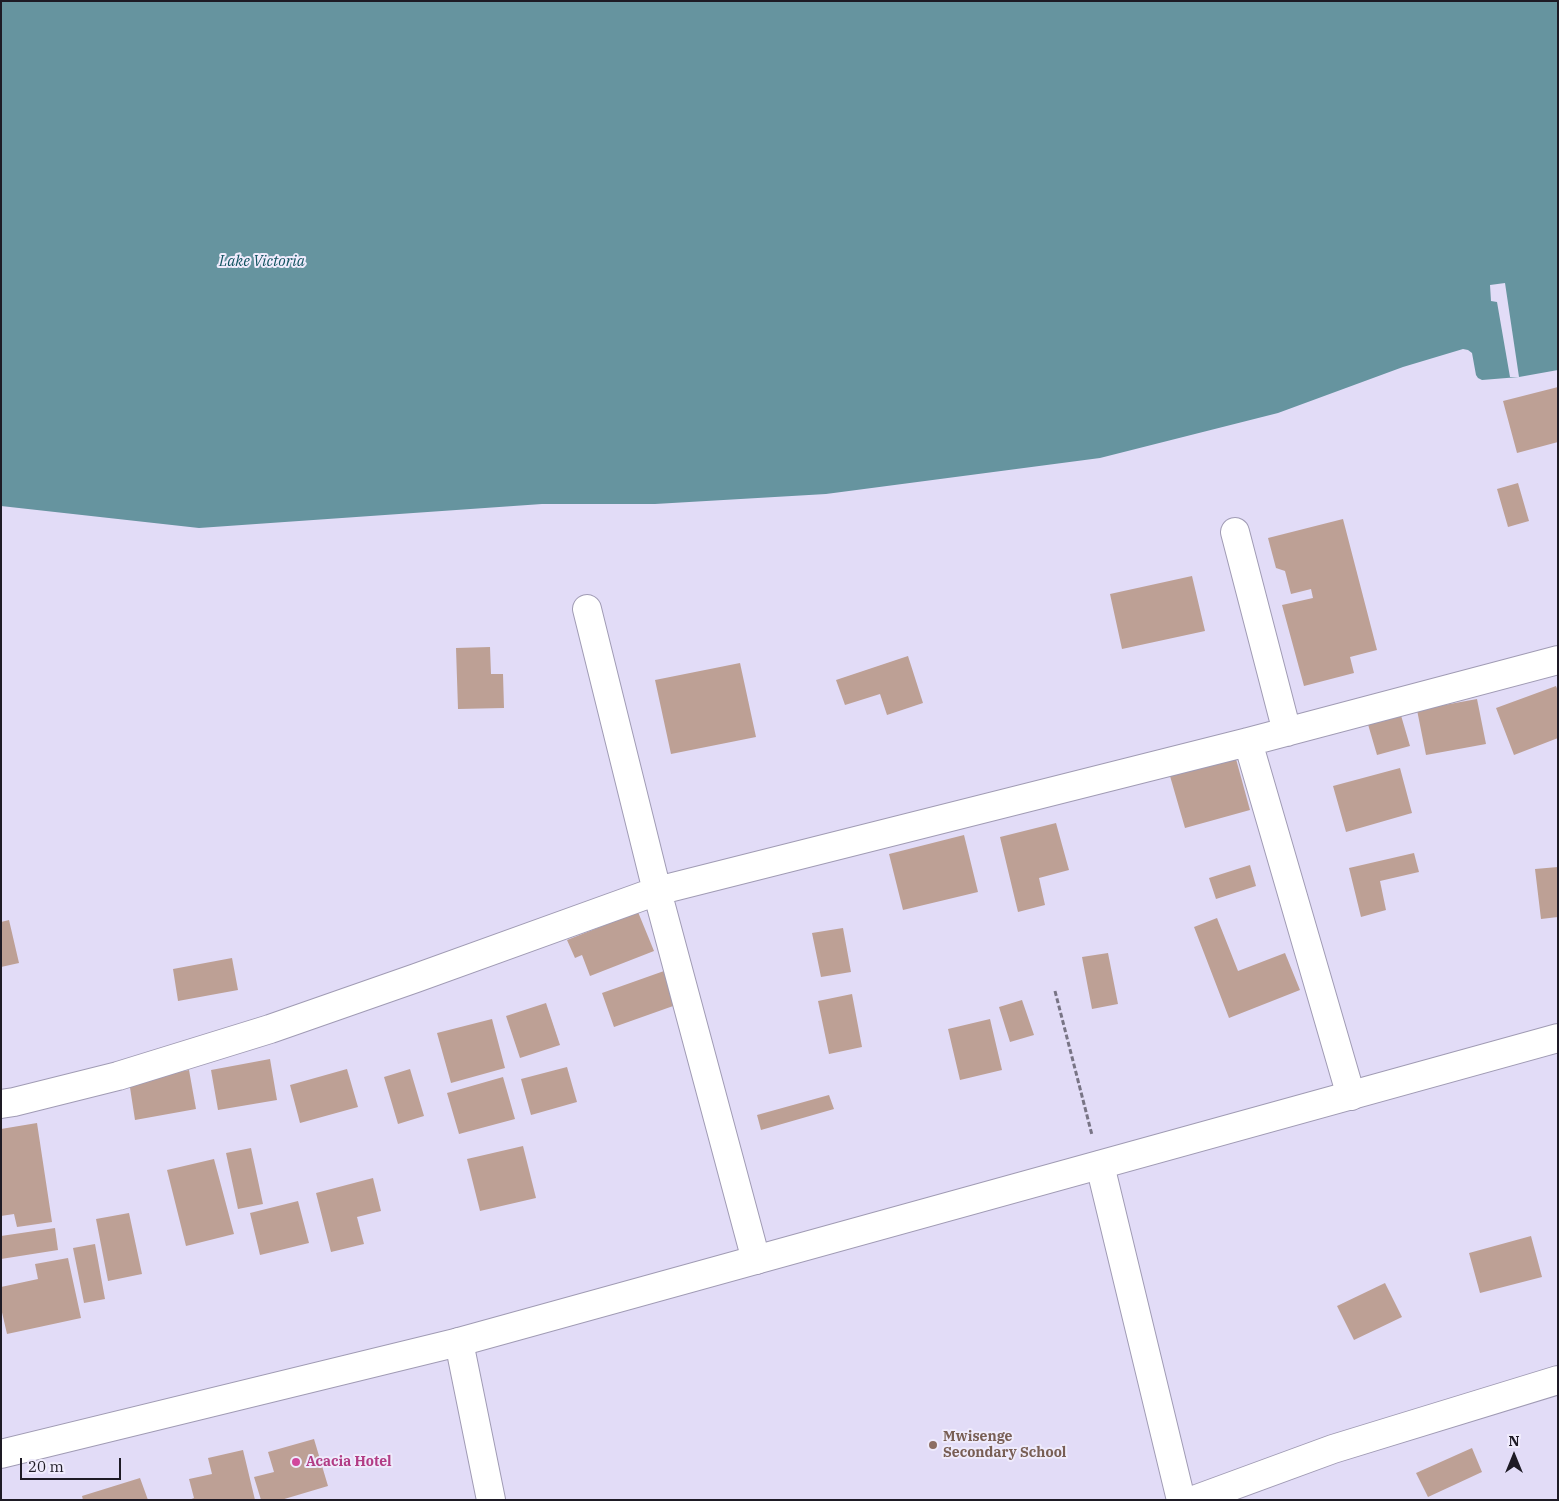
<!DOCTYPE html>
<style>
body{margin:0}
#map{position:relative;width:1559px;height:1501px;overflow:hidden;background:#e2dcf7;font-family:"IBM Plex Serif",serif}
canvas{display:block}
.frame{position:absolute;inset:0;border:2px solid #1e1b25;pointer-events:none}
.north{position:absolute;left:1489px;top:1431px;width:50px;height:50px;-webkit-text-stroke:4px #efebfc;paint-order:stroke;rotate:0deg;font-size:14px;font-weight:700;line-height:20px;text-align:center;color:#1e1b25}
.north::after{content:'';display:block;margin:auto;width:18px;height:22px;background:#1e1b25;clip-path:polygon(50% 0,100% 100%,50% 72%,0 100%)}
.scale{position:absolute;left:20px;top:1458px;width:101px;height:22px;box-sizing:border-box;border:2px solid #1e1b25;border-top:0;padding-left:6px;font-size:15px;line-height:18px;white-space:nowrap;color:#1e1b25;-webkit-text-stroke:4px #efebfc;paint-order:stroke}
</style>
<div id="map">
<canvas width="1559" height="1501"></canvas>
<div class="frame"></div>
<div class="north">N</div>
<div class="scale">20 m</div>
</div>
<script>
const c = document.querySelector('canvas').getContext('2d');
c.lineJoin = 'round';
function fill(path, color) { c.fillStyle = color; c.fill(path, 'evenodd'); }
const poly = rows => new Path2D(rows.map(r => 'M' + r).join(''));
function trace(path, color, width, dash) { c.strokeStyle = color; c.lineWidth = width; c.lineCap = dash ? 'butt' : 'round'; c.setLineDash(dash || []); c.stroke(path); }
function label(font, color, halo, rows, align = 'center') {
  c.font = font + ' "IBM Plex Serif",serif'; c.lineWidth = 4; c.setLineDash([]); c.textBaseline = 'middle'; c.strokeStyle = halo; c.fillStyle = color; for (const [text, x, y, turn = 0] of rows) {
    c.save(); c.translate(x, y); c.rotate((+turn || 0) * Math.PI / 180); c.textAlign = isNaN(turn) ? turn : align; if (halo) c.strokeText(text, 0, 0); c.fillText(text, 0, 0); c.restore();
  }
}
fill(poly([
 [1,1,1558,1,1558,370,1519,377,1482,380,1478,378,1476,375,1472,353,1468,350,1463,349,1403,367,1278,413,1100,458,826,494,655,504,542,504,199,528,1,506]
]), '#66949f');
fill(poly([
 [1505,283,1519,377,1510,377,1497,302,1491,301,1490,285]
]), '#e2dcf7');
fill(poly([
 [1558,387,1558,442,1517,453,1503,401],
 [1518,483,1529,521,1508,527,1497,489],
 [1343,519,1377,650,1350,657,1354,673,1304,686,1282,605,1313,598,1311,589,1291,594,1285,571,1276,568,1268,538],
 [1192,576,1205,631,1122,649,1110,594],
 [490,647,491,674,503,674,504,708,458,709,456,648],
 [908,656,923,703,887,715,880,694,845,705,836,680],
 [740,663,756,737,671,754,655,680],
 [1556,686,1558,691,1558,738,1514,755,1496,708],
 [1477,699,1486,744,1426,755,1417,710],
 [1400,712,1410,746,1377,755,1367,721],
 [1236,759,1250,810,1185,828,1170,776],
 [1400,768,1412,813,1346,832,1333,786],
 [1056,823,1069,870,1039,878,1045,905,1018,912,1000,837],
 [964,835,978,892,903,910,889,854],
 [1414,853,1419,872,1380,881,1386,910,1361,917,1349,868],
 [1250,865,1256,886,1216,899,1209,878],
 [1558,867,1558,917,1541,919,1535,869],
 [638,912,654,951,590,976,582,955,575,958,567,940],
 [1217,918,1238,971,1285,953,1300,990,1229,1018,1194,927],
 [9,920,19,963,1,967,1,922],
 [843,928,851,972,821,977,812,933],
 [1108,953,1118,1004,1092,1009,1082,957],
 [232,958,238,990,178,1001,173,969],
 [664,971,676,1005,614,1027,602,993],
 [852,994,862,1047,829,1054,818,1001],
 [1022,1000,1034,1035,1010,1042,999,1007],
 [546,1003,560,1045,520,1058,506,1016],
 [492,1019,505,1068,451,1083,437,1033],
 [990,1019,1002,1070,960,1080,948,1029],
 [270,1059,277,1100,218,1110,211,1070],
 [567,1067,577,1102,531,1115,521,1079],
 [347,1069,358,1107,300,1123,290,1085],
 [410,1069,424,1116,398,1124,384,1077],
 [189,1070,196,1109,135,1120,129,1081],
 [503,1077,515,1119,459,1134,447,1093],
 [829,1095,834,1109,761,1130,757,1115],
 [37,1123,52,1222,17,1227,14,1214,1,1216,1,1129],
 [523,1146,536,1198,480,1211,467,1159],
 [251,1148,263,1204,238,1209,226,1153],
 [214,1159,234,1234,186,1246,167,1170],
 [373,1178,381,1211,357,1217,364,1244,331,1252,316,1193],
 [298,1201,309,1243,260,1255,250,1213],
 [129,1213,142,1274,108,1281,96,1219],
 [55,1228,58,1250,1,1259,1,1236],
 [1531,1236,1542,1277,1480,1293,1469,1253],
 [95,1244,105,1299,84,1303,73,1248],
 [68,1258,81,1318,7,1334,1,1308,1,1287,38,1279,35,1264],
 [1385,1283,1402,1317,1354,1340,1337,1306],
 [314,1439,328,1486,281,1500,261,1500,254,1477,274,1472,268,1452],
 [1472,1448,1482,1472,1428,1497,1416,1473],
 [243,1450,255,1500,189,1500,194,1498,189,1479,212,1474,208,1458],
 [140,1478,148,1500,83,1500,82,1496]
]), '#bda095');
const street = poly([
 [1235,532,1287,732],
 [587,609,657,891,756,1260],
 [1248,742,1351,1096],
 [1,1104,14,1102,118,1076,270,1029,416,978,657,891,1248,742,1558,660],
 [1100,1165,1181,1500],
 [459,1342,491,1500],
 [1194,1500,1333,1449,1558,1380]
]);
const secondary = poly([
 [1,1454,459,1342,1558,1038]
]);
trace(street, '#a09bb4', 30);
trace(secondary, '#a09bb4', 30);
trace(poly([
 [1055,991,1092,1135]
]), '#787485', 3, [5, 2.5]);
trace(street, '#fff', 28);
trace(secondary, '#fff', 28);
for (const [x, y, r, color] of [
 [933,1445,5,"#8d6e63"],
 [296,1462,5,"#d1479c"]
]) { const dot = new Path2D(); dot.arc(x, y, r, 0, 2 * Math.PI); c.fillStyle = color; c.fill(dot); trace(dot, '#efebfc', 2); }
label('bold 14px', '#785e54', '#efebfc', [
 ["Mwisenge",943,1437],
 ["Secondary School",943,1453]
], 'left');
label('bold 14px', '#b23c85', '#efebfc', [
 ["Acacia Hotel",306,1462]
], 'left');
label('italic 15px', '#115360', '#efebfc', [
 ["Lake Victoria",262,262]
]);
</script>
